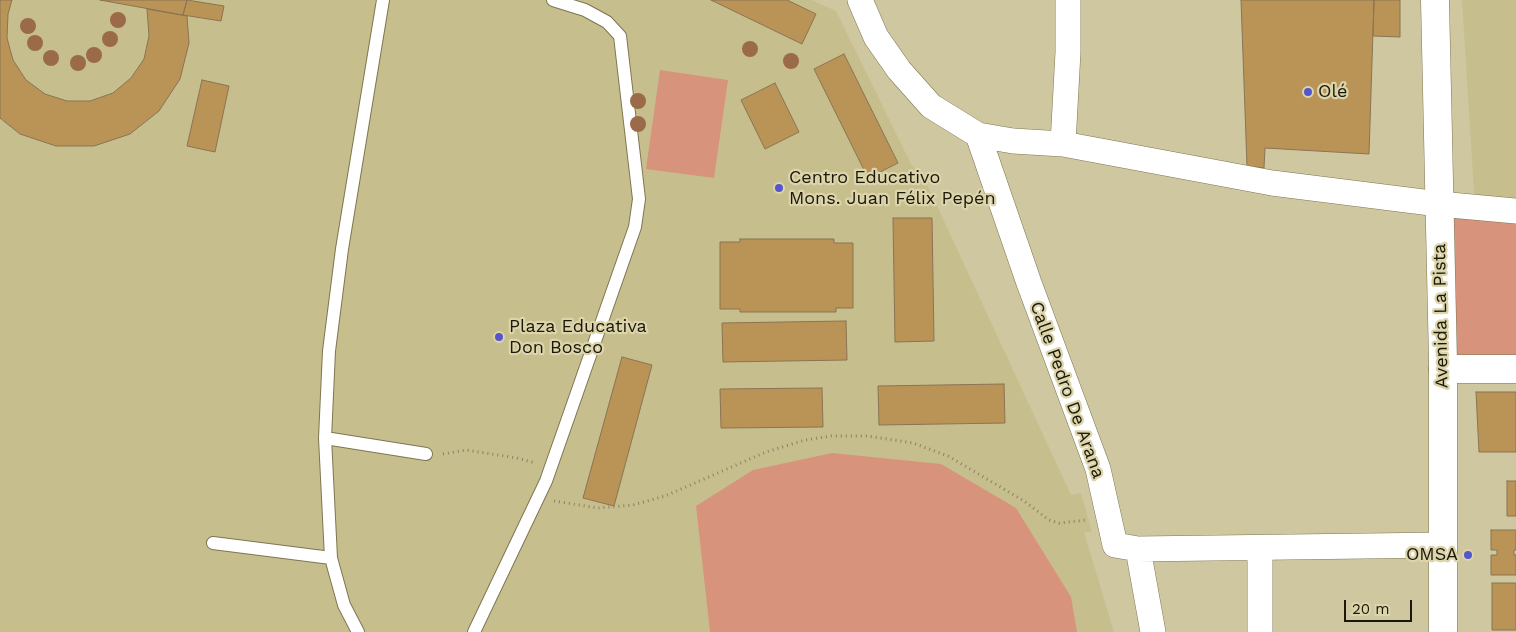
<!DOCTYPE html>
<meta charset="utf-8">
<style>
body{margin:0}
#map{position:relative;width:1516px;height:632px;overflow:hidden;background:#cfc79f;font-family:"Work Sans",sans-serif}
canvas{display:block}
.scale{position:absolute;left:1344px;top:600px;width:68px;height:22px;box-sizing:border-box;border:2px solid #1b1808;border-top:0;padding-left:6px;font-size:15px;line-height:18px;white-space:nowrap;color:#1b1808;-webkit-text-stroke:4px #dcd4ab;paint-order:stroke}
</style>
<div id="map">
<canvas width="1516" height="632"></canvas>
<div class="scale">20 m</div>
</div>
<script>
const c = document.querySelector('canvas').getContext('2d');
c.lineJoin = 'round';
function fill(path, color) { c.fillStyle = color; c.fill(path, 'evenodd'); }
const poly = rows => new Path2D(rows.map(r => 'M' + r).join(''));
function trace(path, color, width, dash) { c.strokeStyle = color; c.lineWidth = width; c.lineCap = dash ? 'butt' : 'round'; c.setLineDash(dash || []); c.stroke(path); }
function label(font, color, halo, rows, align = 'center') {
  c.font = font + ' "Work Sans",sans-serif'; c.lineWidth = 4.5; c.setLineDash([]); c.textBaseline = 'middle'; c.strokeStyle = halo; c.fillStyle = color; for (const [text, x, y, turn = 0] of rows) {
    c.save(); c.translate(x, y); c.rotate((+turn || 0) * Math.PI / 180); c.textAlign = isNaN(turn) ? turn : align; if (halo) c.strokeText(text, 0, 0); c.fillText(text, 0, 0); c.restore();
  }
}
fill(poly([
 [0,0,811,0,836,11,911,164,925,180,1071,495,1081,493,1092,532,1084,532,1114,632,0,632],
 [1462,0,1516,0,1516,211,1475,207]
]), '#c7be8e');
fill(poly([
 [660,70,728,80,714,178,646,169],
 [1439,204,1516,211,1516,369,1443,369],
 [832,453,941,464,1016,508,1071,597,1077,632,710,632,696,506,753,470]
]), '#d8937d');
const building = poly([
 [0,0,12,0,8,14,7,38,13,60,26,80,45,94,67,101,90,101,113,93,131,78,144,59,149,36,147,9,187,16,189,43,180,79,159,111,130,134,94,146,56,146,20,134,0,118,0,0],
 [100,0,187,0,183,15,100,0],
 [187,0,224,6,221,21,183,15,187,0],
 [711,0,787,0,816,14,802,44,711,0],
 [1241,0,1374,0,1369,154,1265,148,1264,168,1247,166,1241,0],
 [1374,0,1400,0,1400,37,1373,36,1374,0],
 [844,54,898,163,868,178,814,69,844,54],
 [202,80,229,86,215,152,187,146,202,80],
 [775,83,799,132,765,149,741,100,775,83],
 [893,218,932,218,934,341,895,342,893,218],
 [740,239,834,239,834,243,853,243,853,308,836,308,836,312,740,312,740,309,720,309,720,242,740,242,740,239],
 [846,321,847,360,723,362,722,323,846,321],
 [622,357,652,365,614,506,583,498,622,357],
 [1004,384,1005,423,879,425,878,386,1004,384],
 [822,388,823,427,721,428,720,389,822,388],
 [1476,392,1516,392,1516,452,1479,452,1476,392],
 [1507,481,1516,481,1516,516,1507,516,1507,481],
 [1491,530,1516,530,1516,550,1514,550,1514,555,1516,555,1516,575,1491,575,1491,555,1497,555,1497,550,1491,550,1491,530],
 [1492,583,1516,583,1516,630,1492,630,1492,583]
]);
fill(building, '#ba9457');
trace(building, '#8a7453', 1);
const service = poly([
 [325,438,426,454],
 [213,543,331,558],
 [358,632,344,605,331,558,325,438,329,351,342,249,383,0],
 [474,632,546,481,635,227,639,199,620,36,607,22,585,10,553,0]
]);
const minor = poly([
 [860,0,876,37,899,70,931,106,978,135,1013,141,1063,144,1272,183,1439,204,1516,211],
 [978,135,1029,283,1098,469,1115,545,1138,549,1153,632],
 [1063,144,1068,52,1068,0],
 [1138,549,1442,545],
 [1260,632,1260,549]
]);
const tertiary = poly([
 [1443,369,1516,369]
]);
const secondary = poly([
 [1435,0,1443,362,1443,632]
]);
trace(service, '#7e7650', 14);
trace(minor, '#7e7650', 26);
trace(tertiary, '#7e7650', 29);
trace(secondary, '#7e7650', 29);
trace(poly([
 [443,454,466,450,517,458,535,463],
 [554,501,598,508,633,505,665,496,766,452,805,440,831,436,867,436,913,443,948,456,1024,501,1049,520,1059,523,1087,520]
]), '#888264', 3, [1, 4]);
trace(service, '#fff', 12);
trace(minor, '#fff', 25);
trace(tertiary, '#fff', 28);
trace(secondary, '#fff', 28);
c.fillStyle = '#9b6a48';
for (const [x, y] of [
 [118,20],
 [28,26],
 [110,39],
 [35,43],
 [750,49],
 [94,55],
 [51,58],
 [791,61],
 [78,63],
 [638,101],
 [638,124]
]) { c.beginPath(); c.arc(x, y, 8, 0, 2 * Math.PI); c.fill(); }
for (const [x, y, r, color] of [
 [1308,92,5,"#55c"],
 [779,188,5,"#55c"],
 [499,337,5,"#55c"],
 [1468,555,5,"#55c"]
]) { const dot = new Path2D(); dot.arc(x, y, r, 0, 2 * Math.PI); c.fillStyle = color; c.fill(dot); trace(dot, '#dcd4ab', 2); }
label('18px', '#1b1808', '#dcd4ab', [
 ["Olé",1318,92],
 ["Centro Educativo",789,178],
 ["Mons. Juan Félix Pepén",789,199],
 ["Plaza Educativa",509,327],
 ["Don Bosco",509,348],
 ["OMSA",1458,555,"right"]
], 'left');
label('18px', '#1b1808', '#dcd4ab', [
 ["Avenida La Pista",1441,316,-91],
 ["Calle Pedro De Arana",1067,390,70]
]);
</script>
